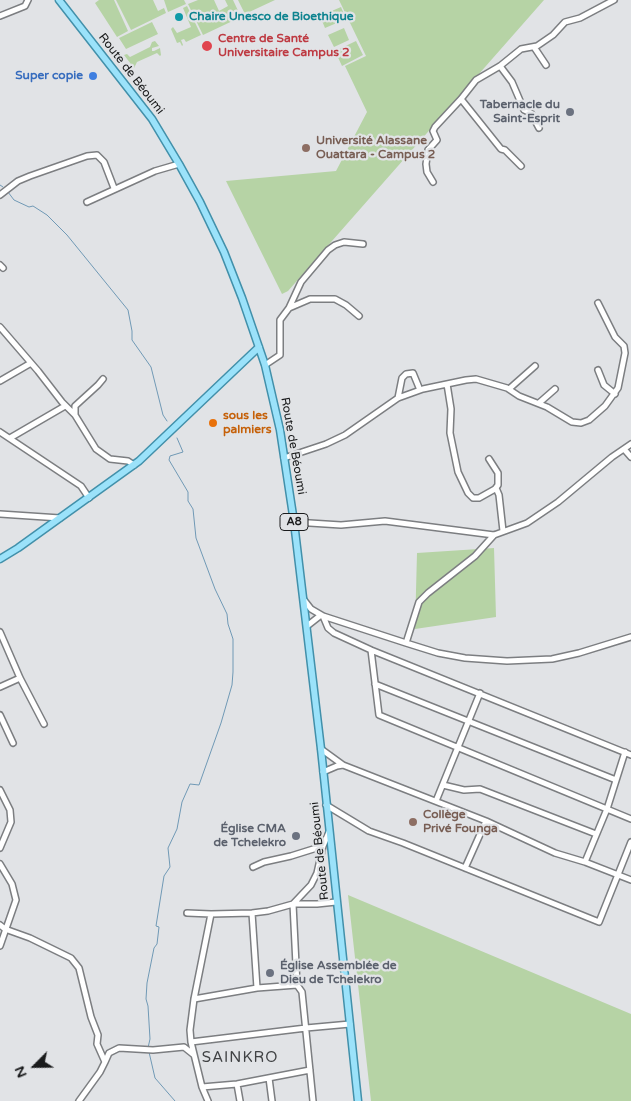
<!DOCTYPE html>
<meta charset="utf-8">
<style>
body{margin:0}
#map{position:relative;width:631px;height:1101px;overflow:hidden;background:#e1e3e6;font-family:"Varela Round",sans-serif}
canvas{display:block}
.north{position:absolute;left:10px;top:1041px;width:50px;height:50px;-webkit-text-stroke:4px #e1e3e6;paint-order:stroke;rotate:247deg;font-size:14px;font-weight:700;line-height:20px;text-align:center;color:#1a1b1c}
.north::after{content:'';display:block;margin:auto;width:18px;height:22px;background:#1a1b1c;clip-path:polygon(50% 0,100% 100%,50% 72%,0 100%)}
</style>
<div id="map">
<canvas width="631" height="1101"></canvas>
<div class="north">N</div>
</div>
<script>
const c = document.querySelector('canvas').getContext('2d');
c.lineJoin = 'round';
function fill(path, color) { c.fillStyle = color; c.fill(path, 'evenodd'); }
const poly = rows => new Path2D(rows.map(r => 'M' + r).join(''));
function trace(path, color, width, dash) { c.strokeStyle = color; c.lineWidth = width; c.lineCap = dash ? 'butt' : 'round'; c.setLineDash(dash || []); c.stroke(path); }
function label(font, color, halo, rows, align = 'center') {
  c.font = font + ' "Varela Round",sans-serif'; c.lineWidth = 4.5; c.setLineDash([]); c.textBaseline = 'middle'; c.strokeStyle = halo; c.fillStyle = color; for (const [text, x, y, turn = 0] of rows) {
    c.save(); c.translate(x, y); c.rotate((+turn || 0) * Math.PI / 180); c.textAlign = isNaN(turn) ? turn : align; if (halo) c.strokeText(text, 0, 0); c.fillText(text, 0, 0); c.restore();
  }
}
fill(poly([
 [99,0,114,0,128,31,117,37,95,3],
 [116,0,153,0,158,11,164,8,166,13,131,30],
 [164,0,184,0,186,4,168,12],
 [198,0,214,0,219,11,228,6,225,0,233,0,241,17,203,35,188,4],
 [238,0,275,0,245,14],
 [339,0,544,0,288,291,282,294,226,181,336,171,367,112,345,66,366,56],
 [187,6,201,35,186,42,184,39,181,40,183,45,182,46,180,42,177,43,171,29,173,27,177,33,191,27,183,8],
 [341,7,346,19,325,28,320,16],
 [152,22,158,34,126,49,119,38],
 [344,28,349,40,334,47,328,35],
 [155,41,159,46,152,48,152,51,154,51,160,48,161,55,160,56,157,53,137,62,134,68,124,55,127,54,130,57,150,47,152,42],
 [356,41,363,55,342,66,335,51],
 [494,548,496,617,415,629,417,553],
 [348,895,631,1014,631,1101,371,1101]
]), '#b6d3a5');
trace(poly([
 [0,185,3,187],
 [8,192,14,200,29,207,33,206,47,215,67,235,128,310,132,331,132,340,151,367,163,415,167,421],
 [148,1048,150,1039,148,1006,146,999,147,983,154,948,157,944,159,927,156,926,164,876,170,867,168,848,177,829,182,802,190,784,199,785,221,723,232,685,233,672,233,639,228,624,227,614,215,589,196,538,193,509,188,501,188,492,169,460,170,456,183,452,177,438],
 [149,1052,155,1078,175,1101]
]), '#7099b5', 1);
const minor = poly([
 [0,16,25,6,28,0],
 [534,47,546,65],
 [500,66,512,82,524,110,531,113,539,128],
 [461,99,501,149,505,150,521,166],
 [433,182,427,172,426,164,428,150,437,140,433,131,435,127,461,99,476,80,500,66,521,49,537,46,553,35,565,22,580,18,614,0],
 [0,195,18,181,30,176,87,156,97,155,104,162,114,188],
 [87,202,155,171,179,164],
 [0,265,3,268],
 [289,308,301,282,328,250,335,245,344,242,363,244],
 [0,327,38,371,62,402,75,415],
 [265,365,280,355,280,320,289,308,310,299,335,299,346,305,359,316],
 [598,370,604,385,615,394],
 [103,379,98,385,75,406,75,415,96,449,110,459,128,461,134,465],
 [0,381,31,363],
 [447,384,451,409,450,433,458,472,468,493,473,498,479,498,495,489,498,485,498,473,489,459],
 [509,389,535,366],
 [398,398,402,378,406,374,413,373,420,390],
 [539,403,555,389],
 [0,432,81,486,89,498],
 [10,438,65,406],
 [624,449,631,457],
 [284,458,326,444,345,435,398,398,423,389,466,380,476,379,507,388,519,396,547,407,572,422,581,423,589,420,605,406,618,388,625,353,624,346,615,337,598,303],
 [496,488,499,495,503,531],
 [0,514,60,518],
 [294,522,341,525,385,521,494,535,527,523,558,502,612,457,631,444],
 [304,600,311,609,323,616,406,643,438,653,465,658,507,661,552,659,579,653,631,637],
 [323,616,328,628,334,633,371,650,631,755],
 [307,626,321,615],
 [0,632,20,678,44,724],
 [406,643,419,602,428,593,475,556,494,535],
 [371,650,379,715,631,819],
 [375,684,616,780],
 [0,687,20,678],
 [0,715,13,743],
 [321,749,343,765,486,821,555,853,585,862,631,880],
 [323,772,337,766,343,765],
 [443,785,464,790,480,789,596,834],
 [0,790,10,810,11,822,0,848],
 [436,801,480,693],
 [326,805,369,831,403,843,599,922,631,842],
 [585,862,607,809,625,752],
 [0,864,12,884,16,900,0,946],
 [253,867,264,862,291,856,323,846],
 [465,868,486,821],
 [187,913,211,914,252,913,268,911,293,904,317,904,336,902],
 [252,913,257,988],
 [0,925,5,929,30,938,71,958,79,968,91,1017,98,1035,97,1044,105,1062,100,1072,79,1101],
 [194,999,257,988,297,985],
 [191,1042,306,1028,350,1024],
 [105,1062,109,1053,119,1048,153,1050,184,1047,194,1055],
 [269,1078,272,1101],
 [237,1084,240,1101],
 [202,1087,237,1084,310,1070],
 [208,1101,202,1087,191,1042,190,1030,194,999,211,914],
 [313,1101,302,992,297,985,293,904,311,885,317,873,323,846,329,832]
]);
const major = poly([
 [59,0,152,119,179,164,200,202,224,252,242,298,265,365,280,430,294,522,321,749,358,1101],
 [0,559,18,548,139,461,259,347]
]);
trace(minor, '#7c7e81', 8);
trace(major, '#4290aa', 9);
trace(minor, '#fff', 5);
trace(major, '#9be2fa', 6);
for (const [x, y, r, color] of [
 [179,17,5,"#0f9aa8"],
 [207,46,6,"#e0444e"],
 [93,76,5,"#3f7fe0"],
 [570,112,5,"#6b7280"],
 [306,148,5,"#8d6e63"],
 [213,423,5,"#e8710a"],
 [413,822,5,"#8d6e63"],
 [296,836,5,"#6b7280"],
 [270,973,5,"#6b7280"]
]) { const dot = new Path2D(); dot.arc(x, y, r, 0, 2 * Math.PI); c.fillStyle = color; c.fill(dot); trace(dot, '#e1e3e6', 2); }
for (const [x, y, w] of [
 [294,522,28]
]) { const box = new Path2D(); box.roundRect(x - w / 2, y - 8.5, w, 17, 4); c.fillStyle = '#e1e3e6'; c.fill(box); trace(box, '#1a1b1c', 1); }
label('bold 11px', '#1a1b1c', null, [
 ["A8",294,522]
]);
label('bold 12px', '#0d838f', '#e1e3e6', [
 ["Chaire Unesco de Bioethique",189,17]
], 'left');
label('bold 12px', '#be3a42', '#e1e3e6', [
 ["Centre de Santé",218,39],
 ["Universitaire Campus 2",218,53]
], 'left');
label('12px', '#1a1b1c', '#e1e3e6', [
 ["Route de Béoumi",131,74,52],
 ["Route de Béoumi",293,446,80],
 ["Route de Béoumi",320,851,-96]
]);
label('bold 12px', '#366cbe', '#e1e3e6', [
 ["Super copie",83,76]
], 'right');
label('bold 12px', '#5b616d', '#e1e3e6', [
 ["Tabernacle du",560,105],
 ["Saint-Esprit",560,119],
 ["Église CMA",286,829],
 ["de Tchelekro",286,843],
 ["Église Assemblée de",280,966,"left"],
 ["Dieu de Tchelekro",280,980,"left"]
], 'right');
label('bold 12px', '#785e54', '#e1e3e6', [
 ["Université Alassane",316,141],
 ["Ouattara - Campus 2",316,155],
 ["Collège",423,815],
 ["Privé Founga",423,829]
], 'left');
label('bold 12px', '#c56008', '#e1e3e6', [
 ["sous les",223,416],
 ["palmiers",223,430]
], 'left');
c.letterSpacing = '1px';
label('15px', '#404244', '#e1e3e6', [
 ["SAINKRO",240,1058]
]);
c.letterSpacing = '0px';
</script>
